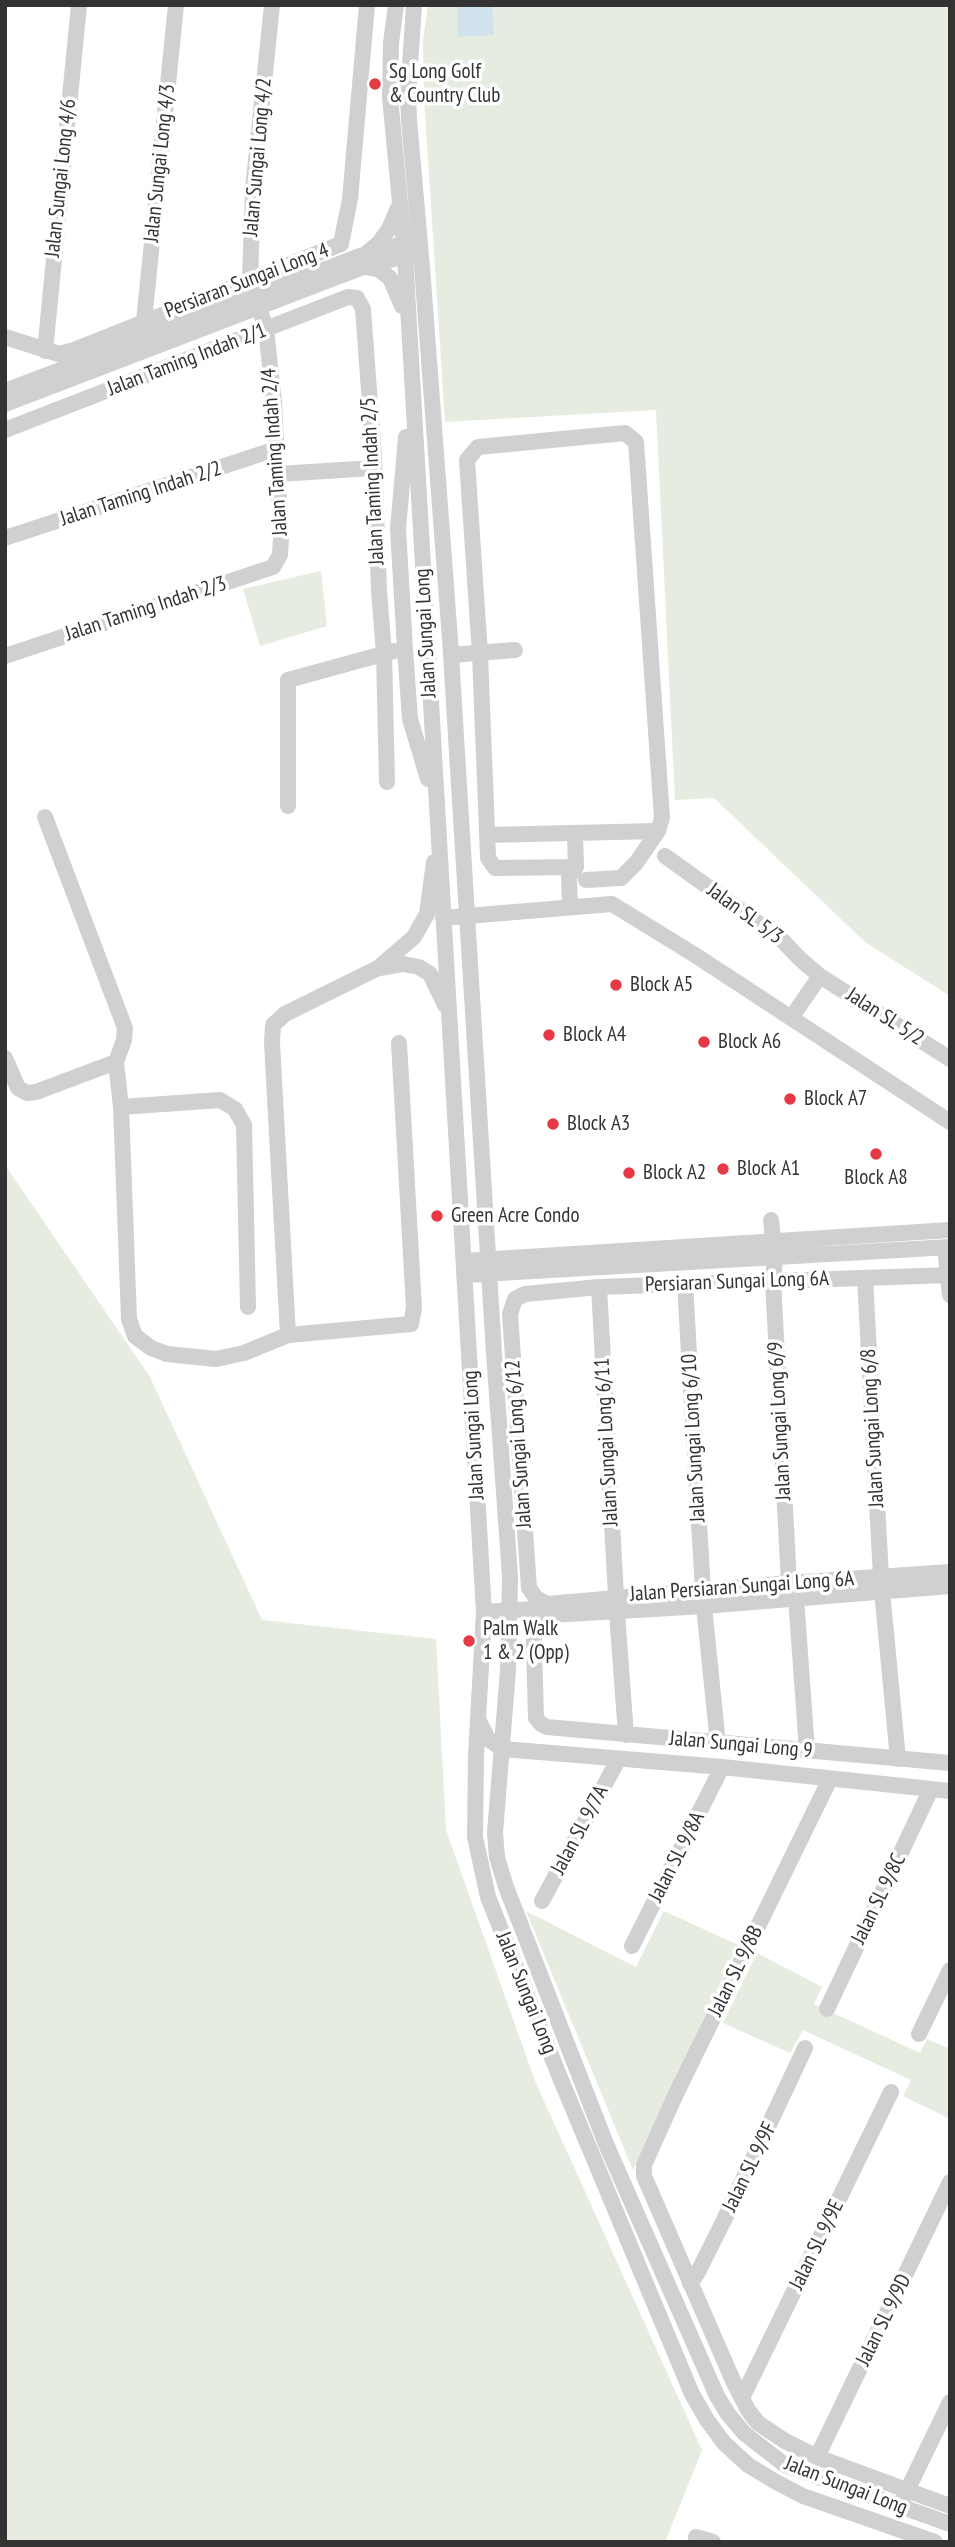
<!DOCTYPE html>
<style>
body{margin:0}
#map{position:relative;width:955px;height:2547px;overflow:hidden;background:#fff;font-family:"PT Sans Narrow",sans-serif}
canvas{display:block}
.frame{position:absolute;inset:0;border:7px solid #333;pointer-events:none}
</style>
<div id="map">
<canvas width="955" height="2547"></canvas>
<div class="frame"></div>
</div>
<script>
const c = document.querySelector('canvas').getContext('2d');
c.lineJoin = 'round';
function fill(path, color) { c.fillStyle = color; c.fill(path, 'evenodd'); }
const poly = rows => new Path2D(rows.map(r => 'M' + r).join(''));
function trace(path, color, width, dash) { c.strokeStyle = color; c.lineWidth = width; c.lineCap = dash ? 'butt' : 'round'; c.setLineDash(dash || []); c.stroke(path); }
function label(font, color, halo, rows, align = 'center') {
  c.font = font + ' "PT Sans Narrow",sans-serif'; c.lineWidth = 7; c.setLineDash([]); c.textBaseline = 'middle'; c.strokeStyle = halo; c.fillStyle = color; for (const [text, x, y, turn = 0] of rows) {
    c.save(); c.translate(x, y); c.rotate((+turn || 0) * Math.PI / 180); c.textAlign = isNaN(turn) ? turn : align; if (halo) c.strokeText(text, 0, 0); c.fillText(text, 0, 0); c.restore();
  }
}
fill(poly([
 [428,5,950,5,950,996,865,942,714,798,675,800,656,410,445,422,424,98,423,41],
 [321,571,327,626,260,646,243,589],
 [5,1165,150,1377,262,1620,436,1639,446,1830,535,2081,702,2450,665,2542,5,2542],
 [526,1911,636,1967,664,1911,738,1945,633,2170],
 [757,1953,822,1987,814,2004,920,2053,927,2039,950,2049,950,2119,903,2096,911,2080,803,2030,790,2053,723,2023]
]), '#e6ecdf');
fill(poly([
 [457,5,492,5,494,35,458,37]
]), '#cfe2ee');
trace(poly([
 [396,5,391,43,390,97,405,256,484,1612,476,1756,475,1837,488,1897,561,2080,692,2394,707,2420,724,2443,748,2465,776,2482,803,2496,935,2542],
 [414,5,408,95,409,120,422,267,450,639,494,1353,510,1576,508,1670,495,1833,497,1857,506,1887,606,2144,717,2396,728,2414,745,2434,785,2465,950,2524],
 [368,252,379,243,389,229,398,208],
 [366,267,378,269,390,278,402,306],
 [144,321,176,5],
 [5,337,59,354,74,350,341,244,350,199,367,5],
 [45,351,79,5],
 [5,391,360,256,403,244,409,244,412,248],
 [5,404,363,267,405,256,411,250],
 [5,430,348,297,357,298,363,309,374,458,379,591,384,653,387,782],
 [406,437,398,529,405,649,410,719,428,779],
 [278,474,374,468],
 [5,538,276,449],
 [451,655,515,650],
 [5,656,273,567,280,555,281,538,274,402,266,329,250,280,253,189,272,5],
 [288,806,288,680,394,651],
 [45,817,125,1028,124,1040,116,1062,121,1107,129,1319,135,1336,151,1348,167,1354,216,1359,244,1353,288,1335,411,1324,414,1308,399,1043],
 [487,835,658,831],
 [665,856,782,940,800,959,820,976,950,1059],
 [576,867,495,868,488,858,480,654,467,460,478,447,625,433,636,442,662,818,658,831,636,863,621,878,586,880],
 [570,907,569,877,576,867,575,834],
 [443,918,612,904,695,955,950,1122],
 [381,968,403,964,419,967,430,974,445,1005],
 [791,1018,820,976],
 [5,1058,18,1088,27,1093,36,1092,116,1062],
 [121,1107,220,1100,235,1109,244,1125,248,1307],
 [771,1220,775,1258,773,1281,789,1583],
 [945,1247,950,1295],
 [464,1261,950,1230],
 [464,1275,950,1247],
 [950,1275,599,1287,525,1294,515,1299,510,1314,529,1588,536,1598,547,1604,789,1583,950,1572],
 [865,1278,881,1577],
 [685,1285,703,1591],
 [599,1287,616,1596],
 [288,1335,272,1043,273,1025,285,1014,378,968,414,937,427,914,434,862],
 [882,1591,898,1759],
 [796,1598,807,1750],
 [704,1606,718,1744],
 [484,1612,533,1609,536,1718,541,1724,547,1727,950,1763],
 [617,1613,626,1735],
 [534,1616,704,1606,950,1586],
 [479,1721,488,1739,503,1749,722,1767,950,1791],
 [830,1779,675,2096,644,2165,644,2176,734,2383,748,2410,758,2423,785,2441,817,2457,950,2506],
 [542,1901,618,1760],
 [632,1946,722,1767],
 [827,2009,931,1789],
 [919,2034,950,1970],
 [690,2284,698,2272,724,2220,805,2048],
 [742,2398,891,2092],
 [817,2457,950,2182],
 [902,2501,950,2402],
 [696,2537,713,2542]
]), '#d0d0d0', 16);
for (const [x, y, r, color] of [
 [375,84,7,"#e63946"],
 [616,985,7,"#e63946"],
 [549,1035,7,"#e63946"],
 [704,1042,7,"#e63946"],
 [790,1099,7,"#e63946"],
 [553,1124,7,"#e63946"],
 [876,1154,7,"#e63946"],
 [723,1169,7,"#e63946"],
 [629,1173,7,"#e63946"],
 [437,1216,7,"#e63946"],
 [469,1641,7,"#e63946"]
]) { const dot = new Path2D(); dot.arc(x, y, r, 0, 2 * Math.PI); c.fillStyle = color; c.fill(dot); trace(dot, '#fff', 2.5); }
label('21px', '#333', '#fff', [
 ["Sg Long Golf",389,72],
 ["& Country Club",389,96],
 ["Block A5",630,985],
 ["Block A4",563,1035],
 ["Block A6",718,1042],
 ["Block A7",804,1099],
 ["Block A3",567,1124],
 ["Block A1",737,1169],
 ["Block A2",643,1173],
 ["Block A8",876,1178,"center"],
 ["Green Acre Condo",451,1216],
 ["Palm Walk",483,1629],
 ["1 & 2 (Opp)",483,1653]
], 'left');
label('21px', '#333', '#fff', [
 ["Jalan Sungai Long 4/2",258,157,-85],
 ["Jalan Sungai Long 4/3",160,163,-84],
 ["Jalan Sungai Long 4/6",61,178,-84],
 ["Persiaran Sungai Long 4",247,281,-21],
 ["Jalan Taming Indah 2/1",187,360,-21],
 ["Jalan Taming Indah 2/4",275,452,-94],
 ["Jalan Taming Indah 2/5",373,481,-93],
 ["Jalan Taming Indah 2/2",141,494,-18],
 ["Jalan Taming Indah 2/3",146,609,-18],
 ["Jalan Sungai Long",426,633,-93],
 ["Jalan SL 5/3",745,914,36],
 ["Jalan SL 5/2",885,1017,33],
 ["Persiaran Sungai Long 6A",737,1282,-2],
 ["Jalan Sungai Long 6/9",780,1421,-93],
 ["Jalan Sungai Long 6/8",873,1428,-93],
 ["Jalan Sungai Long",474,1435,-93],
 ["Jalan Sungai Long 6/10",694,1438,-93],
 ["Jalan Sungai Long 6/11",607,1442,-93],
 ["Jalan Sungai Long 6/12",519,1444,-94],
 ["Jalan Persiaran Sungai Long 6A",742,1587,-4],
 ["Jalan Sungai Long 9",741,1745,5],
 ["Jalan SL 9/7A",580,1830,-62],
 ["Jalan SL 9/8A",677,1857,-63],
 ["Jalan SL 9/8C",879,1899,-64],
 ["Jalan SL 9/8B",736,1971,-64],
 ["Jalan Sungai Long",526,1993,68],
 ["Jalan SL 9/9F",750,2167,-64],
 ["Jalan SL 9/9E",817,2245,-64],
 ["Jalan SL 9/9D",884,2320,-64],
 ["Jalan Sungai Long",846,2486,21]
]);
</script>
